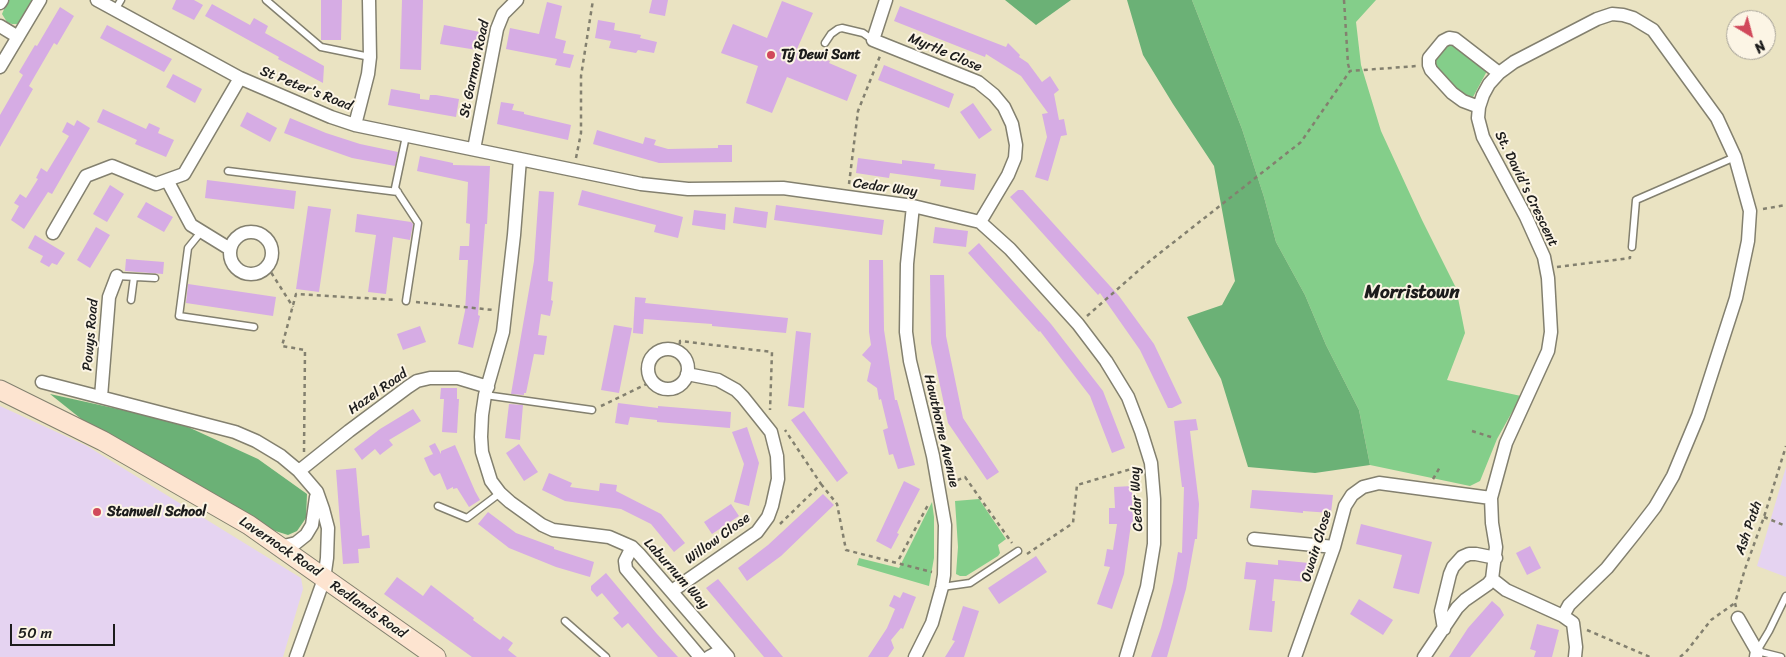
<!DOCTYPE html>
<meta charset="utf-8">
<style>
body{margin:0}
#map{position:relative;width:1786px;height:657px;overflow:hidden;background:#eae3c2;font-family:Sriracha,sans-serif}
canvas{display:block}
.north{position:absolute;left:1726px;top:10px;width:50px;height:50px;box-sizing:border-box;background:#fcf5e5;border:1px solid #a29e95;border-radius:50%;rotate:143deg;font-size:14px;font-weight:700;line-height:20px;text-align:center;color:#1c1c1c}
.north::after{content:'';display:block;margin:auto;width:18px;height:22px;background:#d1495b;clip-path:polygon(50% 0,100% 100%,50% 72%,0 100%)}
.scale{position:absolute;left:10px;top:624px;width:105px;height:22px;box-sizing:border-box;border:2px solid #1c1c1c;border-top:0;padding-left:6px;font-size:15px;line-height:18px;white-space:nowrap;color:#1c1c1c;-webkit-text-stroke:4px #fcf5e5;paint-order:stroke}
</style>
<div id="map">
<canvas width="1786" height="657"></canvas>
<div class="north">N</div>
<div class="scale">50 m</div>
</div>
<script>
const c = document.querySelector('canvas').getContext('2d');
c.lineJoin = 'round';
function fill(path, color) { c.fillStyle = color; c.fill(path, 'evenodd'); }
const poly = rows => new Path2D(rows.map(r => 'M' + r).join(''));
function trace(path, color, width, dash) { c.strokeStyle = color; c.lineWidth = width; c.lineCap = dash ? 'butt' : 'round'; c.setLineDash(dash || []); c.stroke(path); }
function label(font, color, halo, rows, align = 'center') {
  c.font = font + ' Sriracha,sans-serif'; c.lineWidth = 4; c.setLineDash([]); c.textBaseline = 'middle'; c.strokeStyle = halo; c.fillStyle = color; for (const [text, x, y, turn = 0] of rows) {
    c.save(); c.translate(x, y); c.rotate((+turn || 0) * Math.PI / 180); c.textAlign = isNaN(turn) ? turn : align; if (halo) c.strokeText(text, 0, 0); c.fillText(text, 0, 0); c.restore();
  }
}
fill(poly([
 [0,406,87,446,301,578,303,589,283,657,0,657],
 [1786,467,1786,577,1757,566]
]), '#e5d3f1');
fill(poly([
 [8,0,34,0,21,21,17,24,12,24,7,22,2,14],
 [1192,0,1376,0,1356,22,1361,65,1381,131,1422,220,1456,288,1465,333,1447,380,1521,396,1497,439,1480,481,1470,486,1370,465,1359,410,1326,345,1305,295,1276,242,1264,197,1242,129],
 [1447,46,1454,46,1487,71,1473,97,1462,94,1456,90,1436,67,1435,60],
 [979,499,1006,539,998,545,1000,553,998,556,966,576,960,576,956,574,958,547,955,501],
 [932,502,934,517,934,558,929,586,857,565,859,558,899,568]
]), '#84ce8a');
fill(poly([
 [1005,0,1071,0,1036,25],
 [1127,0,1192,0,1242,129,1264,197,1276,242,1305,295,1326,345,1359,410,1370,465,1315,473,1248,467,1221,379,1187,317,1222,305,1235,281,1214,166,1173,104,1143,55],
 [50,394,136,413,188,427,258,459,307,494,306,518,297,531,288,535,269,529,85,422]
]), '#6bb176');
fill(poly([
 [176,0,194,0,203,5,194,20,172,9],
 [321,0,342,0,341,40,321,40],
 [402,0,423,0,421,70,400,69],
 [652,0,668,0,665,16,649,13],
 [782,1,813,13,797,49,830,61,829,63,857,75,847,101,787,77,772,113,746,103,758,66,721,53,733,24,767,38],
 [547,2,562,6,555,38,566,41,563,53,574,55,570,68,555,65,557,59,506,49,510,28,539,34],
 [212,4,250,25,254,18,268,26,265,33,324,66,323,83,278,59,279,57,205,16],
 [900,6,1006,47,1008,43,1020,55,1019,57,1028,63,1042,82,1050,76,1059,90,1054,94,1059,120,1064,119,1067,135,1061,136,1048,181,1035,177,1047,137,1042,114,1048,113,1021,76,986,54,985,57,894,21],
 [60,7,74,16,57,45,54,43,29,86,33,89,0,147,0,115,23,75,19,72,35,45,37,46],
 [598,20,615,23,614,30,641,35,640,38,657,42,654,53,638,50,636,53,609,48,611,41,595,38],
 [107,25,172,59,164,72,100,38],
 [444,25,480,32,477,50,440,44],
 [884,65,954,94,949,108,878,80],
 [173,74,202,89,195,103,166,87],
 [391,89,420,94,420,99,429,100,430,95,436,95,459,99,456,117,388,105],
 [501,102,514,104,512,110,524,112,524,114,571,125,568,140,497,124],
 [973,103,992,130,979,139,960,112],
 [103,109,146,129,149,123,160,128,158,133,174,140,166,157,135,144,137,140,97,122],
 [247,112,277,128,270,142,240,126],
 [290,118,326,133,360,144,398,152,395,166,352,158,318,146,284,133],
 [77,120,90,128,52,194,48,192,24,229,11,220,19,206,14,203,20,194,26,198,38,179,36,178,41,168,47,172,69,136,62,132,67,122,74,126],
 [597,130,643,144,645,137,656,140,654,145,668,149,718,148,718,145,732,145,732,162,659,163,593,144],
 [420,156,453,163,453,165,490,166,487,224,485,224,478,315,480,316,473,348,458,344,465,311,468,260,459,260,460,246,469,246,470,224,466,223,468,182,417,171],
 [858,158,902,164,902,160,935,164,934,169,976,174,974,190,940,186,941,180,890,173,889,178,856,173],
 [207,180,296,191,294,209,205,198],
 [110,185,124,194,107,222,93,214],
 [582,190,683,217,678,238,654,232,656,225,578,205],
 [1018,190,1023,190,1119,296,1154,344,1182,403,1172,408,1168,408,1140,350,1100,293,1098,295,1010,197],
 [539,191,554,192,548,281,553,282,551,300,553,301,550,316,541,314,538,335,547,336,544,355,534,354,526,393,524,393,524,395,511,394,534,261],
 [146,202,173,217,164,232,137,217],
 [776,205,884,220,882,235,774,220],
 [308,206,331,209,319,292,296,289],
 [735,207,768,212,766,228,733,223],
 [694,210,726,214,725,230,692,225],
 [357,214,411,222,413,224,410,240,393,237,386,294,368,292,376,235,355,232],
 [96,227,110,235,90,268,77,260],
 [935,227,968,231,966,247,933,243],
 [35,235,65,253,57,265,52,263,49,267,40,262,43,256,28,248],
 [979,243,1051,324,1103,391,1125,448,1112,453,1090,396,1040,331,1039,332,968,253],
 [126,259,164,262,163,274,125,271],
 [869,260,883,260,884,330,895,400,897,400,915,465,898,469,893,454,889,455,883,430,888,428,881,399,879,400,877,388,867,381,871,363,862,355,871,345,869,332],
 [930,275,944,275,946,336,963,418,999,472,987,480,948,423,931,343],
 [188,284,276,297,273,316,186,303],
 [635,297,646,298,645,303,788,318,786,333,712,326,712,324,644,319,643,334,633,333],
 [614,325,632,328,619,393,601,390],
 [420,326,426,342,403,350,397,334],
 [796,331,811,333,804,408,788,406],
 [441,388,457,388,457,399,459,399,457,433,442,432,444,399,440,399],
 [618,403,658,408,658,406,731,412,730,428,657,422,657,420,630,417,628,425,615,423],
 [509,404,523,405,520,440,505,438],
 [413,409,421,421,389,440,393,445,380,455,375,449,362,460,354,449,380,429],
 [804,411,848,473,837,482,791,420],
 [1196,419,1198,430,1190,431,1199,504,1197,539,1195,539,1186,589,1167,657,1151,657,1161,628,1173,582,1178,552,1182,553,1184,487,1182,487,1174,421],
 [747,427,759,463,749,506,734,502,744,464,732,432],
 [435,443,441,454,441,451,455,445,475,491,480,500,469,507,457,488,453,489,453,487,447,490,440,473,434,476,430,472,424,458,433,454,429,446],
 [519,444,538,472,524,481,506,453],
 [356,468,362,536,369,535,370,548,358,549,359,563,343,564,336,470],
 [549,473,572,483,570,487,599,491,600,483,617,485,616,491,661,514,685,543,674,552,651,524,621,509,565,501,542,490],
 [904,481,920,489,897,533,899,534,891,549,876,541],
 [1132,486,1133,524,1131,524,1124,574,1112,609,1097,604,1110,567,1104,566,1107,549,1113,550,1117,524,1109,524,1109,508,1115,508,1114,487],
 [1252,490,1333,495,1331,513,1303,511,1303,513,1250,508],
 [823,494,834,505,781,556,747,581,738,568,768,545],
 [731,504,739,516,712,534,704,522],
 [488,512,516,533,554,547,554,549,594,562,590,577,556,567,509,548,478,524],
 [1361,524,1432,542,1419,594,1393,588,1402,555,1356,544],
 [1530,546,1541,568,1527,575,1516,553],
 [1036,556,1047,572,999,604,988,588],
 [1278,560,1309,563,1307,582,1274,579,1272,601,1275,601,1272,632,1249,630,1256,580,1244,579,1246,562,1278,565],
 [606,573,657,634,678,657,658,657,628,623,622,628,613,618,619,613,602,593,597,597,591,590,591,586],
 [397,577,423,596,431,585,474,618,473,620,500,640,503,636,513,643,508,650,517,657,472,657,384,594],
 [718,579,783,657,764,657,727,613,706,588],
 [903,592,916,597,903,629,901,628,891,640,894,648,888,657,868,657,887,628,895,609,889,606,894,595,900,598],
 [1359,599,1393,620,1383,635,1350,614],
 [1492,601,1500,608,1504,615,1470,657,1449,657,1468,628],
 [963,606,979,611,964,657,945,657,955,641,952,640],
 [1537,624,1559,630,1552,657,1534,657,1536,651,1530,649]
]), '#d6ace4');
const service = poly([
 [266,0,321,47,370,57],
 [115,10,121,0],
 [825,43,831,34,838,29,842,28,863,33,873,40],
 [228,171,398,192],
 [201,232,188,248,179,316,254,327],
 [1632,247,1636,200,1735,157],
 [117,276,155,278],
 [131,300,134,277],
 [406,301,418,223,395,188,406,136],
 [485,395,592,410],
 [438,506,467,518,500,493],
 [942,587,970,583,1018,551],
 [565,621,606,657],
 [1781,657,1757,651,1769,631,1786,596]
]);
const minor = poly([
 [97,0,240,78,331,117,355,125,641,184,688,189,783,188,913,206,980,222,1010,249,1078,324,1106,361,1128,397,1141,431,1151,463,1154,499,1154,544,1147,587,1126,657],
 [886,0,873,40,978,82,994,95,1004,107,1012,124,1016,145,1015,158,1008,175,980,222],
 [0,3,2,0],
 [0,26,18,37],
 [0,67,40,0],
 [1479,107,1463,101,1452,93,1431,70,1429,65,1429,58,1443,41,1449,38,1455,39,1499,73],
 [355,125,368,74,370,57,369,0],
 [474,149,497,29,503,14,517,0],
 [520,159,514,235,503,332,485,395,482,415,481,437,482,452,491,481,500,493,510,502,542,525,553,530,609,537,632,547,639,554,728,657],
 [167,180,191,225,230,249],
 [913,206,907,264,906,332,910,361,933,456,945,525,944,575,942,587,932,623,915,657],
 '230 253a21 21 0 1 1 42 0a21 21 0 1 1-42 0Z',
 [53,233,86,176,112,166,156,184,184,174,240,78],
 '648 369a20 20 0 1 1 40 0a20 20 0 1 1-40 0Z',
 [42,382,235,432,256,441,281,456,299,471,317,492,323,509,328,528,327,558,324,579,296,657],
 [101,397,109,297,117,276],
 [299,471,349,431,408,387,417,381,430,378,458,378,488,387],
 [1254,539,1334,547],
 [280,547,296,543,306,535,312,525,316,497],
 [632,547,625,561,626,569,700,657],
 [1492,579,1496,547,1492,523,1491,498,1506,443,1548,351,1551,332,1548,278,1544,257,1526,217,1483,137,1478,118,1479,107,1483,95,1489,84,1499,73,1514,62,1597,19,1612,14,1623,15,1633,18,1653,30,1717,118,1735,157,1750,211,1748,241,1736,298,1698,416,1673,476,1655,507,1635,533,1607,568,1569,605,1563,616],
 [672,591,757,532,768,517,772,506,778,479,777,456,771,432,743,397,736,390,718,380,687,374],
 [1738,618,1757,651,1756,657],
 [1444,629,1441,611,1450,574,1453,567,1462,557,1469,554,1476,554,1496,558],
 [709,657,722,650],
 [1295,657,1334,547,1345,506,1352,495,1363,487,1379,483,1491,498],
 [1424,657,1457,608,1465,600,1488,584,1492,579,1506,590,1563,616,1573,623,1576,647,1575,657]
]);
const secondary = poly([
 [0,390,103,441,249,525,436,657]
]);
trace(service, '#83806f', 9);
trace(minor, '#83806f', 15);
trace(secondary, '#83806f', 21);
trace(poly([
 [1344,0,1348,64,1350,71],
 [576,158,581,133,581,76,593,0],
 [849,184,858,111,880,56],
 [1763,209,1786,205],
 [267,266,293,307],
 [1557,267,1630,258,1630,256],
 [416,302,493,310],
 [1087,316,1146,264,1301,142,1350,71,1417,66],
 [679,352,680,341,772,352,770,410],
 [601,406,653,381],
 [1472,431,1494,438],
 [304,452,305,350,282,346,296,294,396,300],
 [1433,479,1440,467],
 [950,483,965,477,1012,543],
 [821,484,837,504,846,550,932,572],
 [1764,517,1786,526],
 [780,524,821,484,785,430],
 [1027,554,1073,523,1077,485,1138,467],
 [899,559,928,505],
 [1736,607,1735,603,1745,569,1764,517,1786,446],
 [1587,630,1650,657],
 [1680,657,1686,652,1711,620,1735,603]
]), '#83806f', 2.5, [4, 4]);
trace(service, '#fff', 6);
trace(minor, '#fff', 12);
trace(secondary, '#fde4d0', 19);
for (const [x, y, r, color] of [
 [771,55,5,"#d1495b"],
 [97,512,5,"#d1495b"]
]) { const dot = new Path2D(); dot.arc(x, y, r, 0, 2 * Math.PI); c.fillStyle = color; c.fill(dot); trace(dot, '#fcf5e5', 2); }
label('14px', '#1c1c1c', '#fcf5e5', [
 ["Myrtle Close",945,53,23],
 ["St Garmon Road",475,69,-78],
 ["St Peter's Road",306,89,22],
 ["Cedar Way",885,188,8],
 ["St. David's Crescent",1526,189,64],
 ["Powys Road",91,335,-85],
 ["Hazel Road",378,392,-35],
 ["Hawthorne Avenue",941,431,77],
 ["Cedar Way",1137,499,-93],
 ["Ash Path",1749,528,-71],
 ["Willow Close",718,539,-36],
 ["Owain Close",1317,546,-73],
 ["Lavernock Road",280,547,34],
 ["Laburnum Way",676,574,48],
 ["Redlands Road",368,610,35]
]);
label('bold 14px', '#1c1c1c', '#fcf5e5', [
 ["Tŷ Dewi Sant",781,55],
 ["Stanwell School",107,512]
], 'left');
label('bold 19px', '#1c1c1c', '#fcf5e5', [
 ["Morristown",1412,293]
]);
</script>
